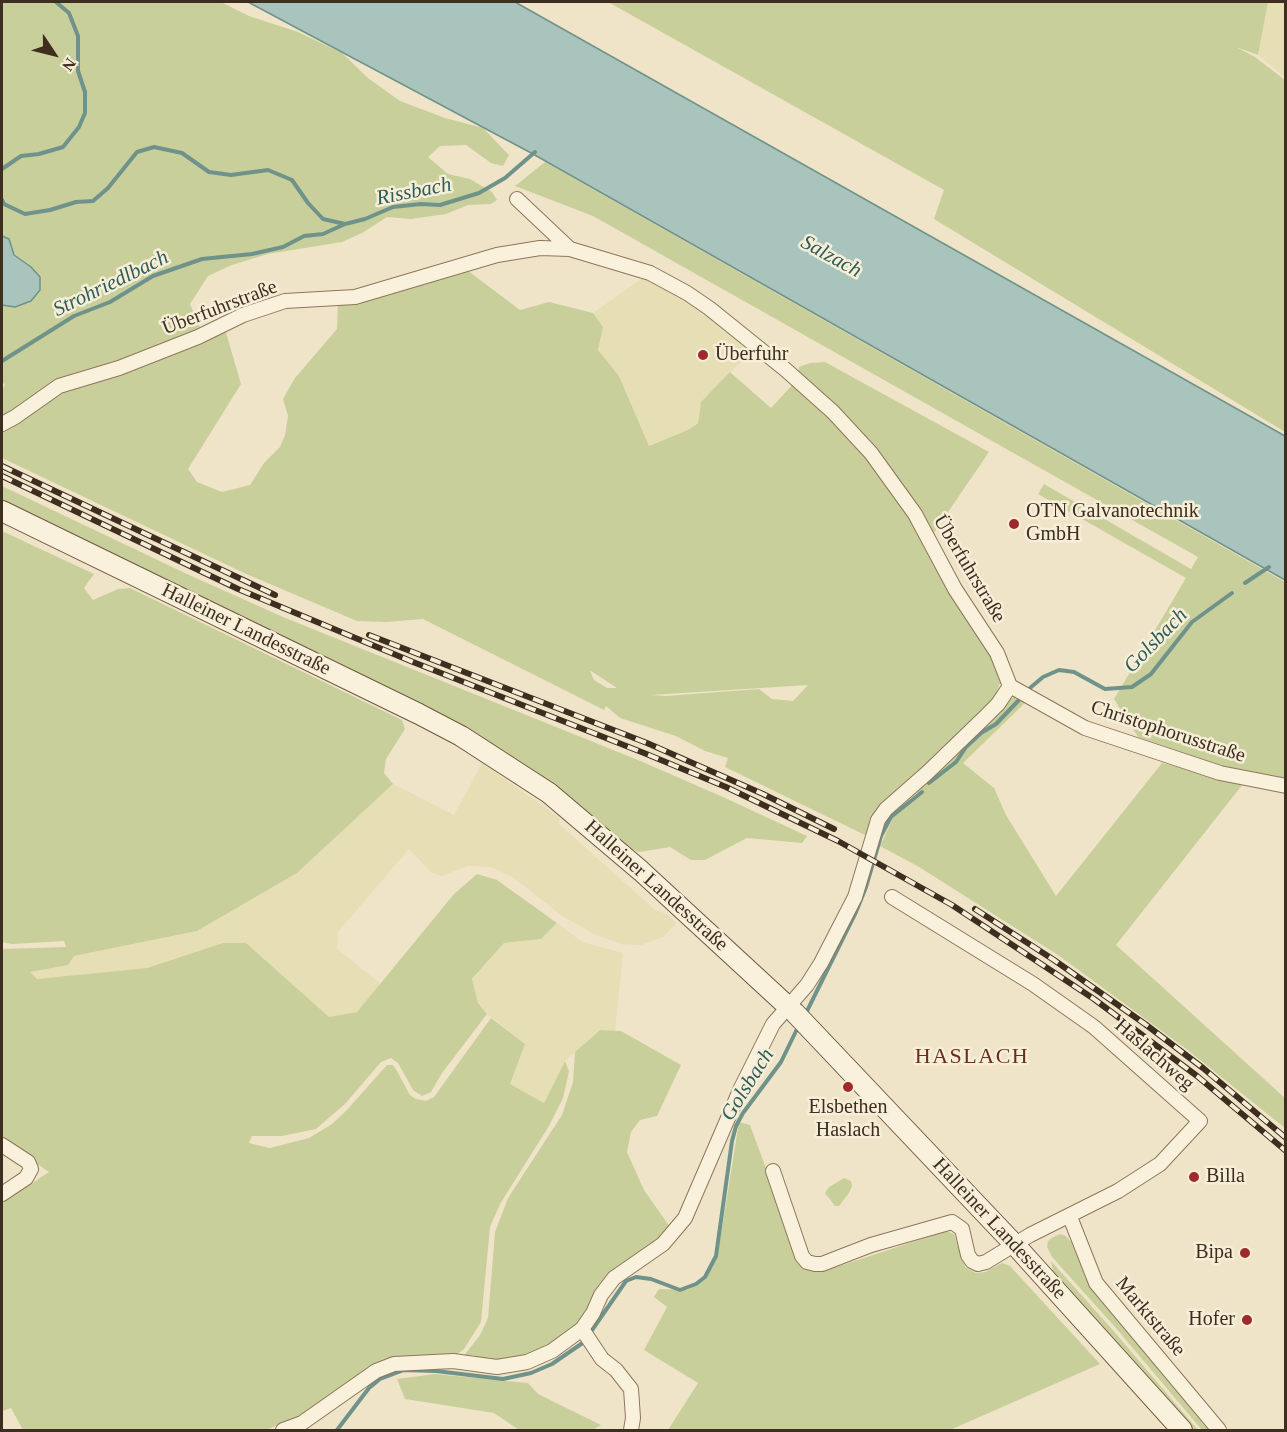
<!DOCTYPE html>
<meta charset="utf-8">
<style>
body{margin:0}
#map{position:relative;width:1287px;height:1432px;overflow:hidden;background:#f0e4c8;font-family:Georgia,serif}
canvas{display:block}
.frame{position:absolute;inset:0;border:3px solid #3d2e20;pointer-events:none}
.north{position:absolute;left:24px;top:24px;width:60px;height:60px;-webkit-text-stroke:4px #f7eed8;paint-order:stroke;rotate:125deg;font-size:16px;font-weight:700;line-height:24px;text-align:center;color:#3d2e20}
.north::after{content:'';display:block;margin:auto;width:21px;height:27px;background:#3d2e20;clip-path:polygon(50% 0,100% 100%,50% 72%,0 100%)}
</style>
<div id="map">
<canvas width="1287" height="1432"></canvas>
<div class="frame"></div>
<div class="north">N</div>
</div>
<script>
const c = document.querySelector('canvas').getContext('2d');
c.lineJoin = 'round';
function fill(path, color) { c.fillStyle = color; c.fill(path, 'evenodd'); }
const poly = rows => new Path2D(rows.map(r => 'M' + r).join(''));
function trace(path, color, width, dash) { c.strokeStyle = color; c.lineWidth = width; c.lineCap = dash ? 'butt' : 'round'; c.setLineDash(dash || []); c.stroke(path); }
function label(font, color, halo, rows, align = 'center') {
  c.font = font + ' Georgia,serif'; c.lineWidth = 5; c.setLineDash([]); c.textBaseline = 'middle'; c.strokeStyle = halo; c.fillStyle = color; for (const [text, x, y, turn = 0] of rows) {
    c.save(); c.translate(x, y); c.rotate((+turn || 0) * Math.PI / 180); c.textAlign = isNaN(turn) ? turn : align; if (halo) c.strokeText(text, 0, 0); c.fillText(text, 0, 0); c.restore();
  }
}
fill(poly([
 [1268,2,1285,2,1285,77,1258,55],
 [644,277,701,308,753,350,701,402,698,422,690,429,649,446,619,376,598,350,603,327,593,313],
 [482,763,560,818,558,823,655,910,667,914,676,923,663,937,641,945,621,944,594,934,561,915,514,878,491,867,468,866,442,876,431,872,409,849,338,932,337,949,381,984,357,1012,329,1017,245,943,223,943,147,968,36,980,29,972,67,965,74,956,197,931,297,873,393,784,454,815],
 [557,923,582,942,623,953,615,1031,599,1030,565,1061,544,1103,510,1084,525,1044,487,1014,478,1003,472,980,504,943,541,939]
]), '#e6deb5');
fill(poly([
 [2,2,221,2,249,16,298,32,342,53,368,78,400,101,445,118,483,128,509,155,503,166,491,163,466,145,440,146,428,157,448,174,470,179,492,192,497,200,491,204,468,205,446,214,411,219,387,217,362,233,342,242,268,254,232,265,208,276,190,304,201,330,76,377,2,422,2,391,5,384,2,383],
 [608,2,1268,2,1258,55,1236,47,1255,57,1285,80,1285,432,934,219,944,190],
 [545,162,1285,582,1285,778,1222,766,1138,737,1114,699,1186,578,1038,494,1044,484,1191,569,1198,557,593,216,515,186],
 [467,270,520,310,549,302,593,313,603,327,598,350,619,376,649,446,690,429,698,423,701,402,730,372,771,408,794,383,837,424,883,476,900,499,993,659,1001,680,994,701,869,837,725,767,728,758,705,751,676,736,620,718,606,706,604,710,423,619,387,622,357,621,244,573,2,458,2,428,60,388,225,329,241,384,188,469,197,482,222,492,250,485,264,463,280,447,285,435,288,416,283,399,295,378,337,329,338,302],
 [590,671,591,671,617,688,607,688,594,680],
 [808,685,793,701,772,699,759,689,666,696,651,695],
 [825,362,989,452,931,537,829,402,799,372,799,367,810,363],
 [2,486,187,574,283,617,638,760,723,797,807,836,802,843,747,838,705,860,691,860,670,847,639,852,629,848,556,788,520,762,466,729,2,500],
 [2,531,94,574,84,588,93,600,118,589,130,588,402,720,405,729,386,759,384,773,393,784,297,873,197,931,74,956,68,965,30,972,37,979,147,968,223,943,246,943,329,1017,357,1012,454,894,477,874,497,880,557,923,541,939,504,943,472,979,478,1003,487,1014,442,1073,431,1092,422,1096,413,1090,398,1063,391,1058,381,1062,345,1104,316,1129,282,1136,252,1136,249,1143,270,1148,309,1138,332,1124,346,1111,387,1065,393,1065,397,1071,410,1095,416,1099,426,1101,434,1097,491,1018,525,1044,510,1084,544,1103,565,1061,569,1071,563,1098,549,1126,500,1204,490,1227,481,1322,464,1349,452,1358,414,1355,386,1361,307,1413,266,1430,23,1430,11,1408,2,1411,2,1203,49,1172,2,1140,2,949,66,947,64,941,12,944,2,942],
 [1014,696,1027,701,963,763,994,788,1006,815,1056,896,1162,763,1243,784,1116,945,1285,1098,1285,1128,1185,1048,1058,955,919,867,880,846,893,818,914,799,923,782],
 [600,1030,621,1031,681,1065,657,1116,640,1120,631,1132,627,1152,644,1190,670,1227,665,1235,640,1254,619,1265,600,1287,587,1315,572,1331,551,1347,508,1362,480,1363,474,1355,463,1357,480,1335,488,1318,495,1232,508,1198,562,1115,573,1082,575,1052],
 [739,1122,750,1125,801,1263,821,1272,946,1231,954,1234,965,1267,976,1273,985,1272,1002,1263,1010,1266,1100,1364,950,1430,668,1430,698,1383,644,1350,667,1307,654,1297,659,1289,687,1290,705,1280,718,1253],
 [844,1178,851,1181,852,1186,849,1193,839,1206,835,1206,825,1193,829,1187],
 [1060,1234,1066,1236,1071,1242,1086,1279,1095,1294,1210,1430,1202,1430,1115,1327,1052,1257,1047,1247,1048,1241,1053,1237],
 [1051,1261,1111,1328,1198,1430,1191,1430,1053,1271],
 [435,1374,528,1383,538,1394,601,1425,593,1430,519,1430,494,1413,405,1399,397,1379]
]), '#c9cf9b');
const water = poly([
 [248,2,515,2,1285,436,1285,580,533,154,248,2],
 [2,236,9,239,14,255,31,267,40,277,40,290,31,301,15,307,2,305,2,236]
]);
fill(water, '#a9c4bc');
trace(water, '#6f938a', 1.5);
trace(poly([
 [2,169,21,156,39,154,63,147,79,127,85,113,85,92,78,71,78,36,69,13,56,2],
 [2,200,4,204,25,214,50,210,76,202,93,201,108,188,137,152,154,147,182,153,209,172,231,175,268,170,292,180,308,203,323,219,345,224,365,219,393,207,421,204,440,205,479,193,505,178,535,152],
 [2,361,74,316,110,302,153,276,202,259,252,254,283,247,304,236,323,234,345,224],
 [1245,583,1269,567],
 [1030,688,1043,677,1059,670,1074,672,1105,689,1132,687,1151,674,1192,622,1232,593],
 [929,783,956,762,966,747,981,733,996,724,1019,700],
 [806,1013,856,912,866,887,881,836,891,817,922,792],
 [590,1333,626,1281,636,1277,651,1279,680,1290,696,1284,705,1277,716,1256,732,1141,736,1126,743,1113,781,1062,799,1025],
 [337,1430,369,1388,380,1379,404,1370,436,1371,503,1379,531,1373,552,1364,584,1342]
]), '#6f938a', 4);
const street = poly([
 [517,199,570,249,650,273,687,293,709,308,786,370,833,412,871,453,915,514,955,589,997,653,1010,686],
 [2,424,15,417,59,386,119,368,198,337,243,315,285,301,355,297,497,255,540,248,570,249],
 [1010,686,1085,728,1220,773,1286,786],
 [2,1145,28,1162,31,1169,26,1178,2,1194],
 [773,1171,802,1256,807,1262,815,1264,822,1264,871,1245,952,1222,962,1229,968,1255,972,1261,978,1264,986,1262,1030,1235,1118,1191,1160,1164,1200,1121,1094,1027,1033,984,892,897],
 [1070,1217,1096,1283,1219,1430],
 [582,1329,602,1359,616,1370,631,1389,633,1418,631,1430],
 [283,1430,302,1423,376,1371,394,1364,453,1361,497,1367,527,1362,552,1351,582,1329,593,1313,601,1295,614,1278,663,1244,685,1218,741,1088,773,1024,807,985,821,963,855,897,878,820,886,809,927,773,984,718,998,704,1010,686]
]);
const secondary = poly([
 [2,511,419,714,461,736,549,793,641,871,795,1013,1015,1245,1182,1430]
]);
trace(street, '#8d765c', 16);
trace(secondary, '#6f573f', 22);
trace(street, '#faf1dc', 14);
trace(secondary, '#faf1dc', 20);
const rail = poly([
 [2,466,275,595],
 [2,476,238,589,413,662,644,753,726,787,838,841,952,905,1094,999,1197,1076,1286,1151],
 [369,635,647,743,763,794,834,829],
 [975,909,1054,960,1145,1024,1203,1068,1286,1138]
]);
trace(rail, '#3d2e20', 6);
trace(rail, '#f7eed8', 4, [11]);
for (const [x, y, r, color] of [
 [703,355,6,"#9e2a2b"],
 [1014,524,6,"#9e2a2b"],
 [848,1087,6,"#9e2a2b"],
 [1194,1177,6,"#9e2a2b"],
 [1245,1253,6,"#9e2a2b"],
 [1247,1320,6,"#9e2a2b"]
]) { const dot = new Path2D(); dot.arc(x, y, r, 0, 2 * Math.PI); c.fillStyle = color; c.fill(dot); trace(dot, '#f7eed8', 2); }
label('20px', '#3d2e20', '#f7eed8', [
 ["Überfuhrstraße",220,308,-21],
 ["Überfuhrstraße",969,569,59],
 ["Halleiner Landesstraße",246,630,26],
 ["Christophorusstraße",1168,732,18],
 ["Halleiner Landesstraße",656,886,42],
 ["Haslachweg",1154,1055,41],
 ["Halleiner Landesstraße",999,1229,47],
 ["Marktstraße",1150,1317,50]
]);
label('20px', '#3d2e20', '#f7eed8', [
 ["Überfuhr",715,355],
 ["OTN Galvanotechnik",1026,512],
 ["GmbH",1026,535],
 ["Elsbethen",848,1108,"center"],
 ["Haslach",848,1131,"center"],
 ["Billa",1206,1177],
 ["Bipa",1233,1253,"right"],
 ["Hofer",1235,1320,"right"]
], 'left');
label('italic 21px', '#2f5d5a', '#f7eed8', [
 ["Rissbach",414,192,-11],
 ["Salzach",831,257,29],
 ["Strohriedlbach",111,284,-26],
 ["Golsbach",1156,641,-46],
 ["Golsbach",748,1085,-58]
]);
c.letterSpacing = '1.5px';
label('22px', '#6b2e1e', '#f7eed8', [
 ["HASLACH",972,1057]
]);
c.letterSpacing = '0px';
</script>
